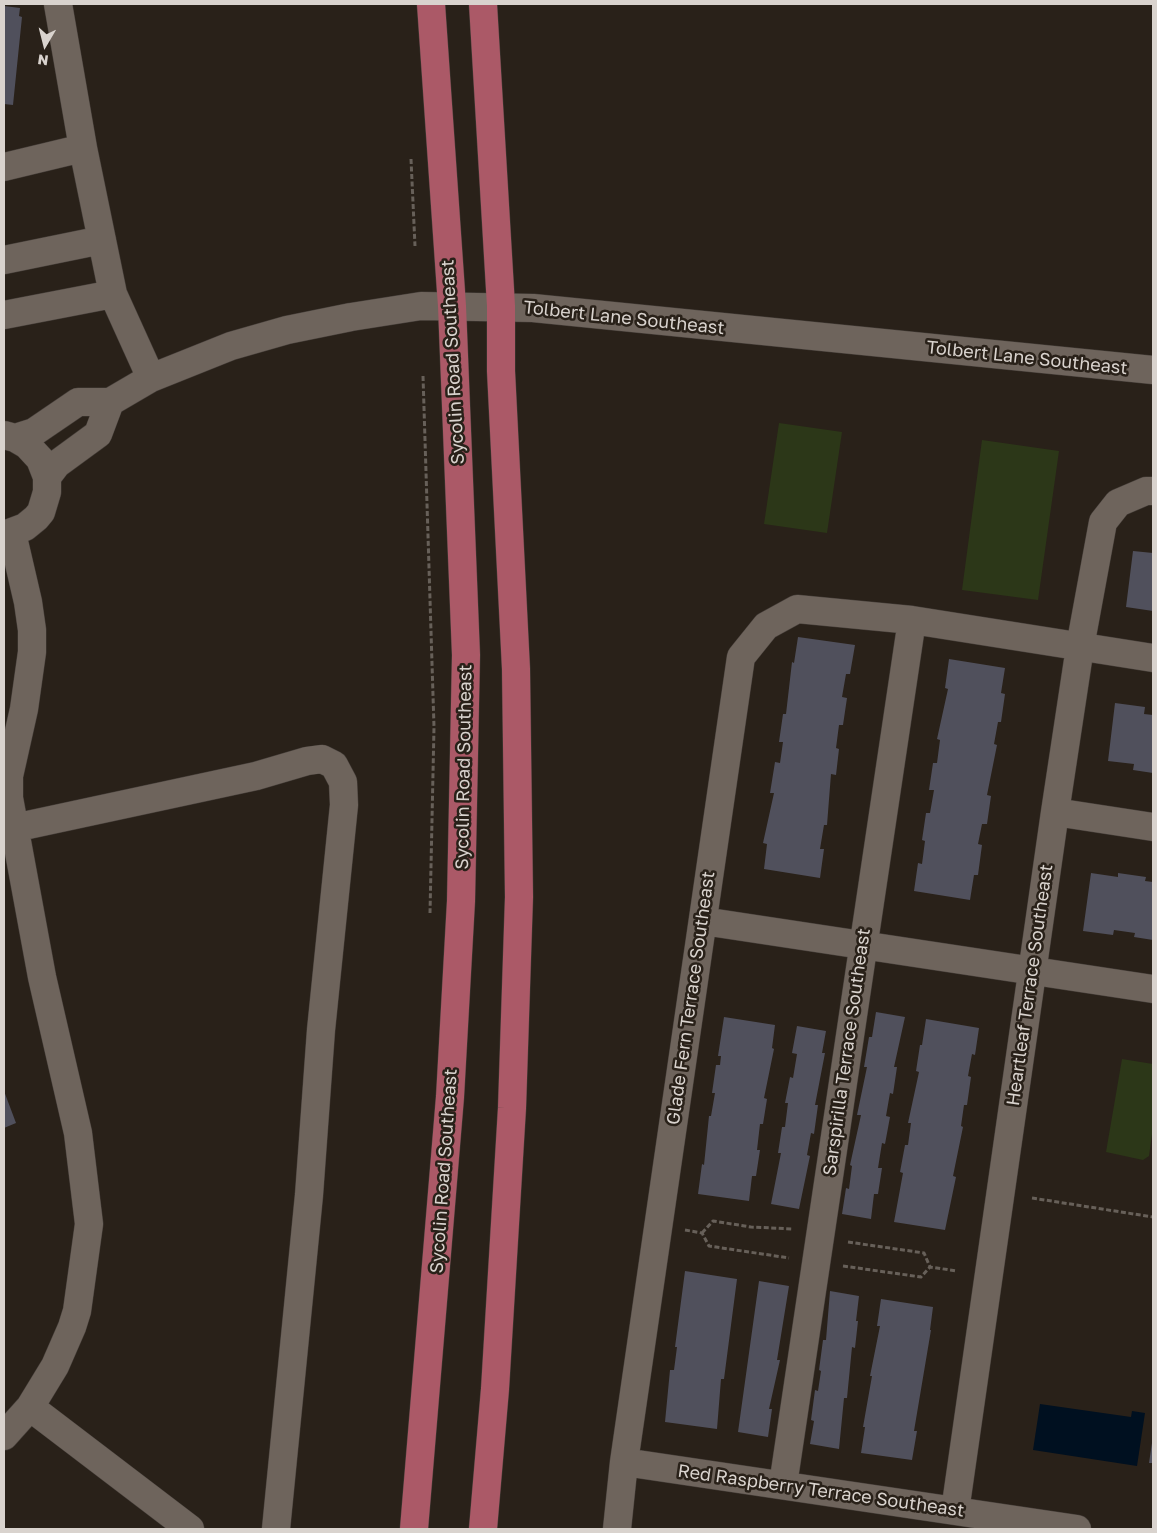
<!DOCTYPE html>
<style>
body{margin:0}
#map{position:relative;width:1157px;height:1533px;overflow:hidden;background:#292119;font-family:"Golos Text",sans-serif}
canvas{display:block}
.frame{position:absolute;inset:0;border:5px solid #d9d3ce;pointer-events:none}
.north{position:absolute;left:20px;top:20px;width:50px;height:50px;-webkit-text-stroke:4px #292119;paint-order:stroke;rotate:188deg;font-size:14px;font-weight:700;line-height:20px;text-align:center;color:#d9d3ce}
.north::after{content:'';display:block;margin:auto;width:18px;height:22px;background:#d9d3ce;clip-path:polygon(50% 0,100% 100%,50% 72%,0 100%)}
</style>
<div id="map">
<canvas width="1157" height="1533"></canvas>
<div class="frame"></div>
<div class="north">N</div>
</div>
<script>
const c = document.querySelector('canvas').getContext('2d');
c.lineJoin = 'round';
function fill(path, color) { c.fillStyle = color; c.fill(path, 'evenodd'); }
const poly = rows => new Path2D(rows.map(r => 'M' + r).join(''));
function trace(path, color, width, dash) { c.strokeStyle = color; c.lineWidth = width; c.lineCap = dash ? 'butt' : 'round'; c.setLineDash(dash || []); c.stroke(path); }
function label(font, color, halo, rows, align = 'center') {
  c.font = font + ' "Golos Text",sans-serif'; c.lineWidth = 5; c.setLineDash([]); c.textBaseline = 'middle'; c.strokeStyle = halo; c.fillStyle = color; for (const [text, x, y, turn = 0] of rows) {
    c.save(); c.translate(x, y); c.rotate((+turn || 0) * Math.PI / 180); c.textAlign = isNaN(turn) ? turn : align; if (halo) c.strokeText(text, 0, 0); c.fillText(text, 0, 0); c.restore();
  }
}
fill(poly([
 [779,423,842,432,827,533,764,524],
 [982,440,1059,451,1038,600,962,590],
 [1122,1059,1153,1064,1153,1127,1149,1156,1143,1160,1106,1152]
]), '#2c3718');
fill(poly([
 [1040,1404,1131,1417,1132,1411,1145,1413,1137,1466,1033,1450]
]), '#001020');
fill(poly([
 [4,6,20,8,19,16,22,17,13,105,4,104],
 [1133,551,1153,553,1153,611,1126,607],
 [798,637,855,645,850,674,846,674,842,697,847,698,843,725,839,725,836,748,839,749,836,775,831,774,827,825,824,825,820,849,824,849,820,878,764,869,767,844,763,843,774,793,770,793,775,762,780,763,783,742,779,742,783,714,786,714,792,662,794,663],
 [949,659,1005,668,1001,693,1005,694,1001,722,998,722,994,744,997,745,987,795,991,796,987,824,982,824,978,844,982,845,978,875,974,875,970,900,914,891,918,863,922,864,925,841,922,840,926,813,930,813,934,790,929,790,933,763,937,763,940,740,937,739,948,689,945,688],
 [1115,703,1145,707,1144,714,1153,715,1153,773,1133,770,1134,764,1108,761],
 [1091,873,1118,877,1118,873,1146,877,1145,881,1153,882,1153,940,1134,937,1135,933,1114,930,1113,935,1083,931],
 [876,1012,905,1017,894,1067,897,1067,893,1094,890,1093,886,1116,890,1117,885,1144,882,1143,878,1168,882,1168,878,1194,874,1194,871,1219,842,1214,846,1188,849,1189,852,1166,850,1165,861,1115,857,1115,867,1067,864,1067,869,1037,872,1037],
 [724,1017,775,1025,772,1048,774,1049,764,1098,767,1099,763,1124,760,1124,757,1150,760,1150,756,1176,752,1176,749,1201,698,1194,702,1164,704,1165,709,1116,711,1116,715,1093,712,1093,716,1065,720,1065,721,1056,718,1056],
 [926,1019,979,1028,975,1055,972,1054,968,1076,971,1077,967,1105,964,1105,961,1126,963,1127,953,1176,956,1177,945,1230,894,1222,903,1173,900,1172,905,1145,908,1145,911,1123,908,1123,919,1072,916,1071,920,1045,922,1045],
 [797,1026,826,1031,822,1053,825,1053,815,1105,818,1105,814,1134,811,1133,807,1155,810,1156,799,1209,771,1204,781,1153,778,1153,782,1127,785,1127,788,1103,785,1103,790,1077,793,1078,797,1054,792,1053],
 [4,1091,16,1123,4,1128],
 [685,1271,737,1279,724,1379,721,1379,717,1429,665,1422,670,1370,674,1370,677,1347,675,1347],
 [759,1281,789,1286,777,1360,780,1360,769,1409,772,1409,768,1437,738,1432],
 [830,1291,859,1296,856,1321,858,1321,855,1348,852,1347,847,1398,844,1398,839,1449,810,1444,814,1421,811,1420,815,1390,818,1391,821,1371,819,1370,823,1340,826,1340],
 [881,1299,933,1307,930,1330,931,1330,914,1431,917,1431,912,1460,861,1453,865,1427,863,1427,872,1376,870,1376,880,1326,877,1326],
 [1152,1443,1153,1443,1153,1463,1149,1463]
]), '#50505c');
const minor = poly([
 [58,4,83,148],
 [4,167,83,148,113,294,151,378],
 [4,260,102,240],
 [4,315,113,294],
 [4,435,15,438,27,445,40,459,47,477,47,492,41,512,36,518,25,527,4,535],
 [15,438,34,432,78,402,110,402,151,378,231,346,287,330,351,317,421,306,533,308,1153,370],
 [47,477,57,464,98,434,110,402],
 [1055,812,1153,827],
 [14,828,256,776,307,761,322,759,334,765,343,782,344,805,321,1030,309,1195,276,1529],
 [703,921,1153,989],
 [30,1407,190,1529],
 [4,1436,30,1407,55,1366,72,1327,77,1311,89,1224,78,1133,42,977,9,798,9,776,24,709,32,652,32,630,28,602,12,533],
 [624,1462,1077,1529],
 [783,1485,912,620],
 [955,1511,1055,812,1080,647,1103,522,1118,503,1146,491,1153,491],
 [617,1529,624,1462,741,657,766,626,797,609,912,620,1153,658]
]);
const major = poly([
 [483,4,501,306,501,371,516,669,519,897,512,1108,495,1389,483,1529],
 [414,1529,450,1097,461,901,466,655,452,306,431,4]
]);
trace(minor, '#453e39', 29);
trace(major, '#453e39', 29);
trace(poly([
 [411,159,415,246],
 [423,376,434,727,430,913],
 [1032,1198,1153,1217],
 [685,1230,702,1233,709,1246,789,1258],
 [702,1233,713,1221,751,1227,793,1229],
 [848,1242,924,1253,930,1267],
 [843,1266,921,1277,930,1267,957,1271]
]), '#676059', 3, [5, 2.5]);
trace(minor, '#6e645c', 28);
trace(major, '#ab5967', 28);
label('18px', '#d9d3ce', '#292119', [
 ["Tolbert Lane Southeast",624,318,6],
 ["Tolbert Lane Southeast",1027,358,6],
 ["Sycolin Road Southeast",453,362,-93],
 ["Sycolin Road Southeast",464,767,-89],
 ["Heartleaf Terrace Southeast",1030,985,-82],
 ["Glade Fern Terrace Southeast",691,998,-82],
 ["Sarspirilla Terrace Southeast",847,1052,-82],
 ["Sycolin Road Southeast",444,1171,-86],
 ["Red Raspberry Terrace Southeast",821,1491,8]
]);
</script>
